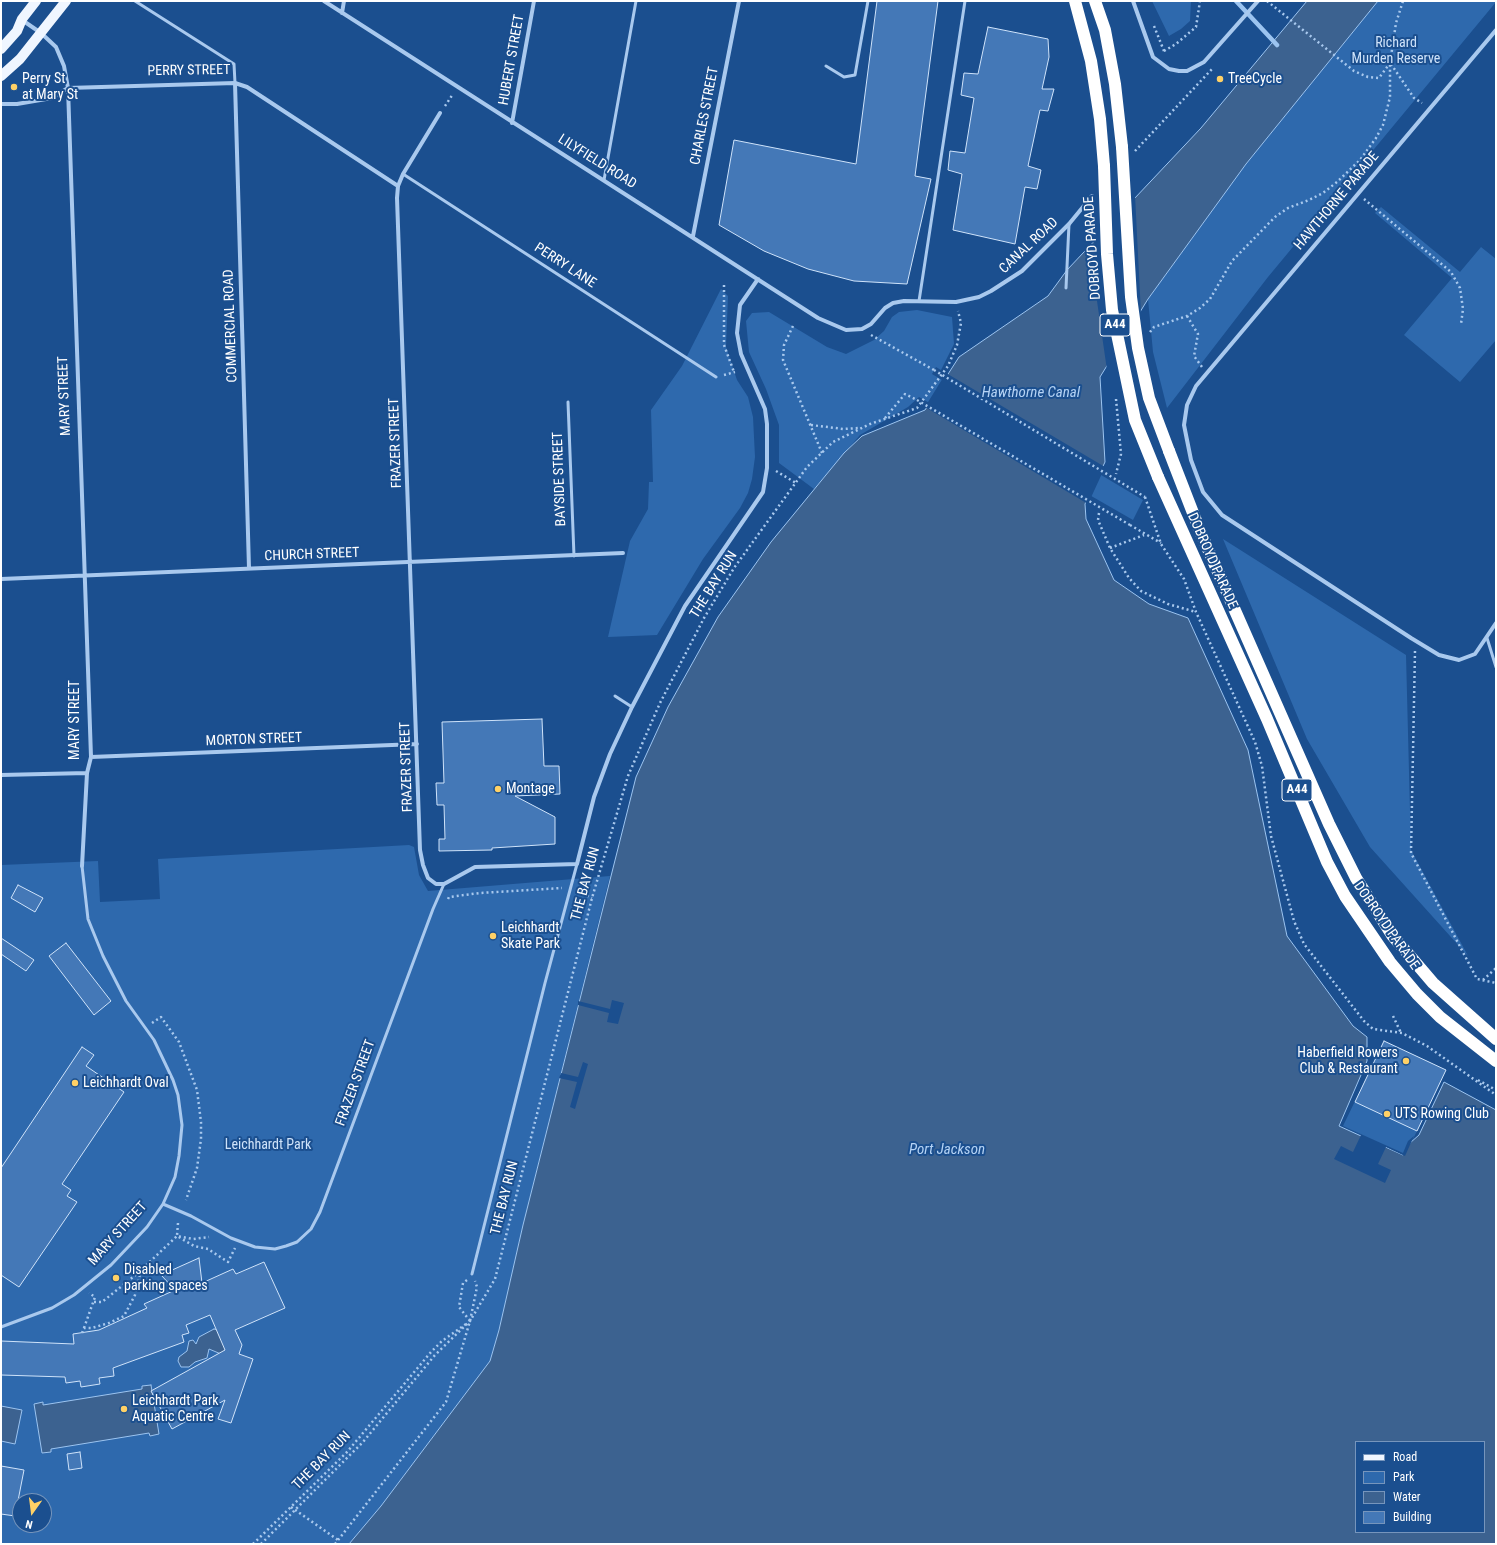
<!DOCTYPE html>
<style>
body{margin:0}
#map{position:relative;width:1497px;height:1545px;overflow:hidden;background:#1b4f8f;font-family:"Roboto Condensed",sans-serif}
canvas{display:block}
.frame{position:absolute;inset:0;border:2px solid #fff;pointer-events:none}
.legend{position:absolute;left:1355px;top:1441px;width:130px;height:92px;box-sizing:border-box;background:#1b4f8f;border:1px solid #7695bc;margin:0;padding:5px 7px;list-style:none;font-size:12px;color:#fff}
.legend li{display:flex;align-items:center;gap:8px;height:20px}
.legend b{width:20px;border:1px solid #7695bc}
.north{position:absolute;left:12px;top:1493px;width:40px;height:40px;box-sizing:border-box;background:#1b4f8f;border:1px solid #7695bc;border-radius:50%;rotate:194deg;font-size:11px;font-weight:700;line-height:16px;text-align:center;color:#fff}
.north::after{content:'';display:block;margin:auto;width:14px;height:18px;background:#ffd166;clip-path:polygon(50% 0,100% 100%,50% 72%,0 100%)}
</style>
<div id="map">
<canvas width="1497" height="1545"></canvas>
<div class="frame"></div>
<ul class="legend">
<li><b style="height:5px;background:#f0f6ff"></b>Road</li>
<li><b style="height:11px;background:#2e69ad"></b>Park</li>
<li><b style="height:11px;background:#3c6290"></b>Water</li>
<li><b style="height:11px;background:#4478b7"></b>Building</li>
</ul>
<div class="north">N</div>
</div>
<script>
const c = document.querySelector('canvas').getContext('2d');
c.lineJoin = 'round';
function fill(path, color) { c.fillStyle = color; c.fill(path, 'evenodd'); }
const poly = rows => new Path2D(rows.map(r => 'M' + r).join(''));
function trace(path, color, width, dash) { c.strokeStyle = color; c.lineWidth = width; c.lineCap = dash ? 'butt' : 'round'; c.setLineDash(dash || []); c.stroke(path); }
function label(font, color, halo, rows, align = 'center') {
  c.font = font + ' "Roboto Condensed",sans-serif'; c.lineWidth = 4; c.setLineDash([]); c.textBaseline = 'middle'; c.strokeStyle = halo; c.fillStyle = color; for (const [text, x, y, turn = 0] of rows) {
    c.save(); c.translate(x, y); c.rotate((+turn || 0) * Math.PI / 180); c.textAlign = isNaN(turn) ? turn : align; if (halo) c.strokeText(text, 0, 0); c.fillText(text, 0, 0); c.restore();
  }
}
fill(poly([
 [1152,1,1191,1,1190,21,1181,29,1169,36],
 [1378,1,1496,2,1268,277,1167,408,1153,352,1148,299,1246,164],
 [1381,207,1460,272,1481,247,1496,259,1496,340,1460,382,1404,335,1452,278,1375,213],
 [721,289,728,296,726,347,737,380,748,397,753,417,755,457,752,479,748,493,740,508,703,559,657,635,608,637,630,541,648,509,649,482,653,482,651,410,682,366],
 [917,310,952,317,954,344,941,370,936,367,932,374,1143,500,1133,520,919,397,908,407,860,435,814,489,779,463,779,425,766,389,749,352,746,321,752,313,769,312,827,347,846,354,874,340,884,331,892,317,899,312],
 [1223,539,1406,655,1411,850,1468,956,1370,847,1307,739],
 [409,845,414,847,419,875,428,891,610,876,523,1225,499,1330,490,1361,381,1506,349,1544,1,1544,1,865,98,861,100,902,160,899,158,859],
 [20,1501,44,1501,44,1525,20,1525],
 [1384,1041,1446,1070,1405,1156,1386,1147,1378,1164,1353,1152,1361,1135,1343,1126]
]), '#2e69ad');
const water = poly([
 [1307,1,1378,1,1246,164,1148,299,1100,377,1105,462,1085,504,1086,519,1114,580,1149,604,1188,618,1248,750,1287,936,1353,1026,1367,1037,1367,1061,1339,1126,1403,1155,1410,1143,1419,1135,1444,1082,1496,1110,1496,1544,349,1544,381,1506,490,1361,499,1330,523,1225,636,777,668,707,718,617,771,542,844,453,862,436,925,410,959,357,1048,296,1067,270,1201,128,1307,1],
 [1356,1442,1484,1442,1484,1532,1356,1532,1356,1442],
 [214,1329,218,1330,229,1347,221,1354,209,1349,207,1358,195,1362,189,1367,181,1367,178,1361,179,1357,187,1351,189,1341,193,1340,196,1344,199,1337,214,1329],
 [151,1385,159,1434,150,1436,149,1433,51,1449,51,1452,42,1453,34,1404,43,1402,43,1405,142,1389,142,1386,151,1385],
 [1,1406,22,1410,15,1444,1,1441,1,1406]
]);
fill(water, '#3c6290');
trace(water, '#9cc4f0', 1);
fill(poly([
 [1135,195,1141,314,1107,370,1097,301,1094,238],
 [946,373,1105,467,1088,504,925,407],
 [612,1000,624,1003,618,1024,607,1022,609,1013,578,1005,578,1001,610,1009],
 [583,1062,588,1064,575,1109,570,1107,577,1082,559,1078,561,1073,578,1077],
 [1343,1126,1403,1153,1408,1141,1414,1136,1405,1156,1386,1147,1378,1164,1391,1170,1385,1183,1334,1159,1341,1146,1353,1152,1361,1135]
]), '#1b4f8f');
trace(poly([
 [1236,1,1277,45]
]), '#9cc4f0', 4.5);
const building = poly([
 [877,1,938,1,915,176,931,179,907,284,854,281,808,269,764,251,719,225,734,140,856,164,877,1],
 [988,27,1048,39,1049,57,1042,89,1054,89,1048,111,1040,110,1028,166,1041,170,1037,189,1025,187,1015,244,953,230,962,174,948,170,950,151,965,153,974,98,961,95,964,73,978,74,988,27],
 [542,719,544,766,559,766,560,794,515,796,555,817,555,844,492,848,492,850,439,851,439,839,445,839,444,805,437,805,436,783,444,783,442,722,542,719],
 [18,885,43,898,35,912,11,898,18,885],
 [1,938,34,960,26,971,1,954,1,938],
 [66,943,111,1001,94,1015,49,956,66,943],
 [1384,1041,1446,1070,1417,1131,1355,1102,1384,1041],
 [82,1047,94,1055,86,1066,124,1092,62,1184,71,1190,67,1196,77,1202,19,1287,1,1275,1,1168,82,1047],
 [199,1258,202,1283,233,1269,236,1274,264,1262,285,1308,235,1330,242,1345,239,1354,253,1359,231,1423,218,1419,225,1400,172,1429,151,1391,225,1350,210,1315,186,1325,189,1333,182,1335,184,1342,113,1368,114,1376,99,1378,100,1384,81,1387,80,1381,66,1383,65,1377,1,1375,1,1341,74,1344,73,1334,99,1330,147,1308,144,1304,175,1290,161,1275,199,1258],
 [80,1452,82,1468,69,1470,67,1454,80,1452],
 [1,1466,24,1470,15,1516,1,1514,1,1466]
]);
fill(building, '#4478b7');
trace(building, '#cfe3fa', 1);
trace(poly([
 [1267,1,1354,71,1368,77,1379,78,1390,63],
 [1154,26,1164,51,1162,52],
 [1164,51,1176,44,1196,27,1200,1],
 [1391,64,1414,98,1422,103],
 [445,106,453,94],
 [1135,151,1212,69],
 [1364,199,1451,272,1460,288,1463,309,1461,324],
 [724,285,724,345,734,372],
 [1187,316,1198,334,1194,356,1202,367],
 [793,326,784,345,783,360,822,453],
 [1150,332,1154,327,1187,316,1200,308,1210,299,1232,261,1275,217,1288,208,1309,200,1323,193,1337,182,1360,160,1376,138,1383,125,1390,97,1390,63,1396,23,1403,1],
 [871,335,934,370],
 [724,375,735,372],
 [1116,399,1121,454,1116,474],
 [885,418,905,394,917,400],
 [811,425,843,429,859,428],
 [776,471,796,483],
 [1145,497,1161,544,1184,579,1196,612,1255,742,1262,766,1271,836,1294,921,1304,944,1364,1021,1373,1029,1402,1033,1427,1046,1496,1095],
 [1099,513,1098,520,1110,548,1129,578,1141,591,1168,604,1196,612],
 [1130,525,1161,543],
 [1110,548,1144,535],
 [1415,651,1411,853,1477,979,1496,983],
 [578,891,592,898],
 [448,899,449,897,480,893,562,888],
 [1483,980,1496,968],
 [1393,1016,1401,1033],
 [152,1023,161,1017,179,1042,197,1090,201,1122,201,1139,197,1168,186,1200],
 [1478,1080,1496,1090],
 [178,1223,177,1236,193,1239,209,1237],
 [467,1280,463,1283,459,1307,470,1321],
 [94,1302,102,1302,138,1273,177,1236,194,1246,208,1249,228,1262,235,1248],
 [84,1328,95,1297,89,1293],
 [82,1333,84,1328,92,1328,109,1323,124,1316,135,1295,141,1270],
 [291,1507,338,1540],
 [253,1544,347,1452,431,1352,442,1341,466,1324],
 [261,1544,363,1442,435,1355,470,1321,495,1279,592,898,628,776,660,703,704,618,734,568,807,467,833,442,870,424,917,408,948,366,957,345,961,323,958,311],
 [335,1544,446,1402,470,1321,477,1287,475,1281]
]), '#a9c9ee', 2.5, [2, 3]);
trace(poly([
 [135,1,234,64,235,83],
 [826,66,844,77,855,75,868,1],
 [403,174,716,377],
 [604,180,636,1],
 [1066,288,1069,224],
 [919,301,965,1],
 [568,402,574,556],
 [1487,638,1496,667],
 [615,696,632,707],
 [163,1204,191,1216,231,1238,255,1247,275,1249,286,1246,297,1242,311,1229,320,1212,433,909,444,884],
 [472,1274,545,983,577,864],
 [1,1327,52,1308,74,1295,111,1265,147,1227,163,1204,175,1177,179,1156,182,1125,178,1095,173,1080,154,1040,126,1001,103,956,88,919,82,866]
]), '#a9c9ee', 3);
trace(poly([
 [324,1,818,318,846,330,862,329,871,324,885,308,893,303,904,301,956,302,979,297,991,291,1022,271,1069,224,1092,196],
 [1133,1,1153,57,1169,69,1179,71,1187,71,1204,62,1258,1],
 [342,13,344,1],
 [22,20,41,33,56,47,64,66,68,88,91,757,87,773,82,866],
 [1496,30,1196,386,1187,405,1184,425,1191,460,1203,492,1222,515,1411,638,1439,655,1459,660,1475,654,1496,623],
 [235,83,249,568],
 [1,104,17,104,52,98,68,88,235,83,247,87,398,186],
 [440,113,403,174,398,186,397,198,420,850,423,865,428,878,436,884,444,884,475,867,577,864,594,797,610,754,632,707,685,606,763,492,767,468,767,424,765,409,741,354,737,333,740,305,758,279],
 [512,123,534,1],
 [693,236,739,1],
 [1,579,623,553],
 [91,757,417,744],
 [1,775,87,773]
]), '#a9c9ee', 4);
trace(poly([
 [1,49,17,31,22,19,36,1],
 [1,76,20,59,66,1]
]), '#f0f6ff', 10);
trace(poly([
 [1075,1,1091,61,1100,119,1104,166],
 [1095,1,1105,30,1115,84,1122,147],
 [1169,451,1200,531,1329,824,1356,878,1392,935,1433,983,1496,1039],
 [1158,477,1267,719,1327,862,1345,896,1390,962,1417,994,1440,1017,1496,1061]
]), '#fff', 12);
trace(poly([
 [934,370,1145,497],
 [917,400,1130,525]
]), '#a9c9ee', 2.5, [2, 3]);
trace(poly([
 [1122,147,1131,297,1138,348,1149,398,1169,451],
 [1104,166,1107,254,1112,310,1135,420,1158,477]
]), '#fff', 12);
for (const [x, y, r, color] of [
 [1220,79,4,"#ffd166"],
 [14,87,4,"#ffd166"],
 [498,789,4,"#ffd166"],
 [493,936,4,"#ffd166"],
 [1406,1061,4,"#ffd166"],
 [75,1083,4,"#ffd166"],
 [1387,1114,4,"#ffd166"],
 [116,1278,4,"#ffd166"],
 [124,1409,4,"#ffd166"]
]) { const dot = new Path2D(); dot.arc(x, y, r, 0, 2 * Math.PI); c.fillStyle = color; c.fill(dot); trace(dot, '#1b4f8f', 1.5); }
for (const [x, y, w] of [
 [1115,325,30],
 [1297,790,30]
]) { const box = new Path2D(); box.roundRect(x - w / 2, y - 11, w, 22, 3); c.fillStyle = '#1b4f8f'; c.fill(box); trace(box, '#fff', 1); }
label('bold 13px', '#fff', null, [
 ["A44",1115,325],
 ["A44",1297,790]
]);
label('14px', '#cfe3fa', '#1b4f8f', [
 ["Richard",1396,43],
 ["Murden Reserve",1396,59],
 ["Leichhardt Park",268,1145]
]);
label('14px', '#fff', '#1b4f8f', [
 ["HUBERT STREET",512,60,-80],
 ["PERRY STREET",189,71,-1],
 ["CHARLES STREET",705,116,-79],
 ["LILYFIELD ROAD",597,162,32],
 ["HAWTHORNE PARADE",1337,201,-50],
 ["CANAL ROAD",1029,246,-43],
 ["DOBROYD PARADE",1093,248,-94],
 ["PERRY LANE",565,266,33],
 ["COMMERCIAL ROAD",231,326,-92],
 ["MARY STREET",65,396,-92],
 ["FRAZER STREET",396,443,-92],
 ["BAYSIDE STREET",560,479,-92],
 ["CHURCH STREET",312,555,-2],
 ["DOBROYD PARADE",1212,561,66],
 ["THE BAY RUN",714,585,-58],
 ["MARY STREET",75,720,-90],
 ["MORTON STREET",254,740,-2],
 ["FRAZER STREET",407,767,-92],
 ["THE BAY RUN",586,884,-75],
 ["DOBROYD PARADE",1386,926,55],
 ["FRAZER STREET",356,1083,-70],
 ["THE BAY RUN",505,1198,-76],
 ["MARY STREET",118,1234,-48],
 ["THE BAY RUN",322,1461,-45]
]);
label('14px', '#fff', '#1b4f8f', [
 ["Perry St",22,79],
 ["at Mary St",22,95],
 ["TreeCycle",1228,79],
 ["Montage",506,789],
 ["Leichhardt",501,928],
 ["Skate Park",501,944],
 ["Haberfield Rowers",1398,1053,"right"],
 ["Club & Restaurant",1398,1069,"right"],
 ["Leichhardt Oval",83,1083],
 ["UTS Rowing Club",1395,1114],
 ["Disabled",124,1270],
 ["parking spaces",124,1286],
 ["Leichhardt Park",132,1401],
 ["Aquatic Centre",132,1417]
], 'left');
label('italic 15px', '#b5d3f5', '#1b4f8f', [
 ["Hawthorne Canal",1031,393],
 ["Port Jackson",947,1150]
]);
</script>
